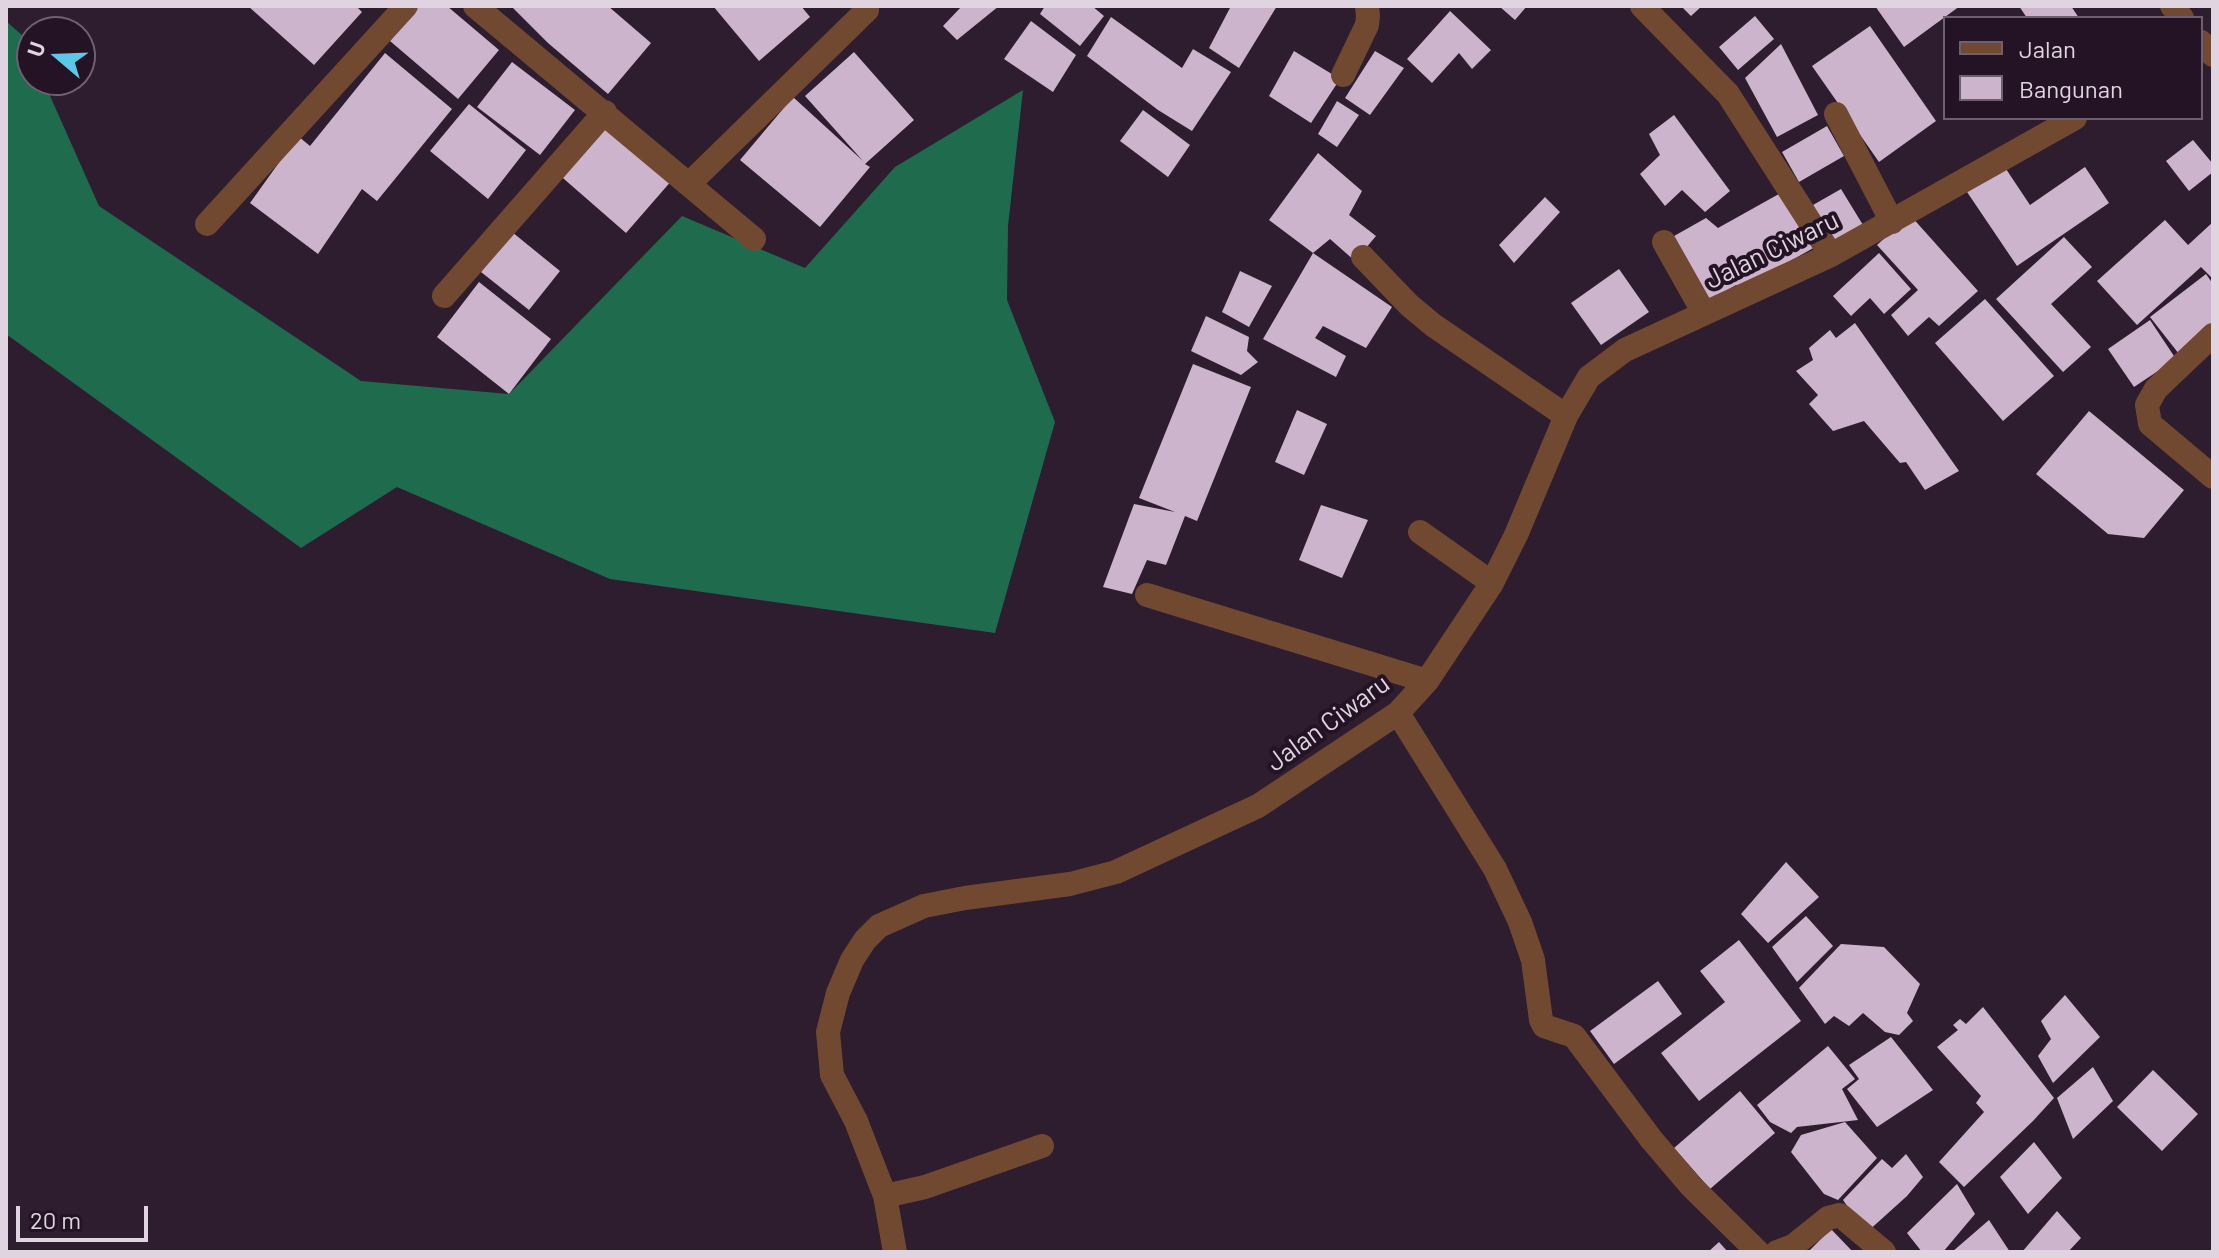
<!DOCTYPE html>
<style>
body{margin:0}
#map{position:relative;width:2219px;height:1258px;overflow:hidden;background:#2e1c2f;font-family:Barlow,sans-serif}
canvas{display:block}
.frame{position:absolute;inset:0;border:8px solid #e0d4e1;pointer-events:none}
.legend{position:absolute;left:1943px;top:16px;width:260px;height:104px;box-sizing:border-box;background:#241325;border:2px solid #6f6070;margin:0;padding:10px 14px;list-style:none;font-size:24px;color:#e0d4e1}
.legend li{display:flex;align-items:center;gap:16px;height:40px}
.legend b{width:40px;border:2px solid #6f6070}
.north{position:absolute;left:16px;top:16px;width:80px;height:80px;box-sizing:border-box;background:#241325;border:2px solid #6f6070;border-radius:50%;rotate:289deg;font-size:22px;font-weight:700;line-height:32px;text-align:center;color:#e0d4e1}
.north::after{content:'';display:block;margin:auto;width:28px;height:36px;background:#5dc7e8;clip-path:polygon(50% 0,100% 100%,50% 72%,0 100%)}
.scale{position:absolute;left:16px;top:1206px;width:132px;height:36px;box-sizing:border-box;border:4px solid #e0d4e1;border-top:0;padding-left:10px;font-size:24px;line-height:28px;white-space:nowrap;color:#e0d4e1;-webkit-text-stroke:6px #241325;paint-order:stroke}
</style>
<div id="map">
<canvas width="2219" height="1258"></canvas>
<div class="frame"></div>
<ul class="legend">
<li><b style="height:10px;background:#714930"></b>Jalan</li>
<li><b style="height:22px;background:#ccb4cd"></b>Bangunan</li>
</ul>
<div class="north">U</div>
<div class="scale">20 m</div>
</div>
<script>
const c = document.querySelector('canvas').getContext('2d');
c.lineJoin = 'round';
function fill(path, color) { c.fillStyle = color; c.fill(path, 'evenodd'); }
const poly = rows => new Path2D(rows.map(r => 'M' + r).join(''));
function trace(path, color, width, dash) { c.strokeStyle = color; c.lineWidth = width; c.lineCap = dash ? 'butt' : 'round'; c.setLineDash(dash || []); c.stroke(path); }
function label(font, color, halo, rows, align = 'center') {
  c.font = font + ' Barlow,sans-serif'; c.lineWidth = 8; c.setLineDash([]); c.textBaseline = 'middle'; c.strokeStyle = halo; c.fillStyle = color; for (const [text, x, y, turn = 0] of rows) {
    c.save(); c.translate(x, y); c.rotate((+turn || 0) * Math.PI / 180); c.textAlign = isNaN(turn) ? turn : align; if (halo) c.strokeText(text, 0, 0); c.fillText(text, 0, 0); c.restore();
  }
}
fill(poly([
 [6,21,24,37,32,55,32,80,43,80,99,206,361,381,509,394,682,216,805,268,895,167,1023,90,1008,226,1007,300,1055,422,995,633,610,579,397,487,301,548,6,334]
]), '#1f6b4e');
fill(poly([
 [248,6,356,6,362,12,314,65],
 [419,6,447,6,499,50,458,99,390,41],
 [511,6,608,6,651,43,608,94,548,43],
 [713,6,801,6,810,17,759,61],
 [962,6,999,6,957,40,943,26],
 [1045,6,1092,6,1104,16,1080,46,1040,14],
 [1231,6,1277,6,1239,68,1209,48],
 [1499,6,1527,6,1515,20],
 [1681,6,1702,6,1691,16],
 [1875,6,1960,6,1904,47],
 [2019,6,2071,6,2079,18,2027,18],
 [1450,11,1491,50,1472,69,1459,53,1432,83,1407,59],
 [1755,16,1774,39,1738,70,1719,47],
 [1111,17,1182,68,1193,49,1231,72,1192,131,1158,110,1087,56],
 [1031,21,1076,55,1053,92,1004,59],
 [1870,26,1936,121,1879,162,1812,66],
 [1781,44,1818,115,1777,137,1745,78],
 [1294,51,1340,79,1311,123,1269,96],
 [1375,51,1404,68,1370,115,1345,98],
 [854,52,914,120,865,164,870,167,820,227,740,160,793,97,863,161,805,96],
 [385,53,452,109,377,201,362,189,318,254,250,203,298,136,310,146],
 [512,62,575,110,540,155,477,107],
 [1337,101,1359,115,1337,147,1318,134],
 [469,104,526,150,488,199,430,151],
 [1143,110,1190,145,1168,177,1120,141],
 [1674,115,1730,191,1705,212,1682,190,1665,206,1640,174,1660,155,1649,134],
 [604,117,673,179,626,233,556,172],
 [1827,126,1844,156,1799,182,1782,152],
 [2193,140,2213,164,2213,172,2189,191,2166,161],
 [1318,153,1362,191,1349,215,1376,236,1355,261,1330,239,1313,253,1392,307,1366,348,1323,326,1315,338,1346,356,1336,377,1263,339,1313,253,1269,220],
 [2002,163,2030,205,2085,167,2109,203,2017,266,1963,186],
 [1841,189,1863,225,1833,244,1813,205],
 [1786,190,1817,246,1742,288,1736,285,1703,304,1667,240,1706,218,1718,228],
 [1545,197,1560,212,1514,263,1499,245],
 [1910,215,1978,291,1939,326,1929,317,1908,336,1891,315,1918,290,1877,245],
 [2165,220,2188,245,2213,222,2213,279,2201,267,2137,325,2097,281],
 [512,232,560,271,529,310,481,272],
 [2064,237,2092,267,2051,304,2091,347,2063,372,1996,299],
 [1879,253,1911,289,1884,314,1870,298,1851,316,1833,296],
 [1619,269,1649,312,1601,345,1571,303],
 [1240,271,1272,286,1249,327,1222,312],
 [2206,274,2213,284,2213,327,2179,354,2150,317],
 [479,282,551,339,509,394,437,337],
 [1985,299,2054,376,2003,421,1935,343],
 [1206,316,1249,337,1247,351,1258,362,1241,375,1191,351],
 [2150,320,2176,359,2134,387,2108,349],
 [1855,323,1959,471,1925,490,1906,462,1900,463,1864,421,1833,431,1809,404,1818,395,1796,371,1813,360,1809,348,1830,330,1836,338],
 [1193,364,1251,387,1197,521,1185,516,1166,565,1147,560,1132,594,1103,587,1134,504,1175,512,1139,498],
 [1297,410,1327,424,1304,475,1275,462],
 [2089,411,2184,490,2144,538,2108,534,2036,474],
 [1321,505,1368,520,1342,578,1299,560],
 [1786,862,1819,897,1768,943,1741,914],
 [1806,916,1833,946,1797,982,1772,947],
 [1739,940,1801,1021,1699,1101,1661,1053,1725,1002,1700,971],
 [1841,944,1884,947,1920,984,1907,1013,1913,1021,1899,1035,1885,1032,1863,1013,1849,1026,1834,1016,1825,1024,1799,988],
 [1658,981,1682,1014,1614,1064,1590,1031],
 [2065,995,2100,1037,2053,1083,2038,1056,2051,1039,2041,1021],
 [1983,1007,2054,1098,2033,1121,1964,1187,1939,1162,1984,1112,1976,1103,1981,1096,1937,1047,1958,1030,1953,1025,1960,1019,1966,1024],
 [1891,1037,1933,1090,1877,1127,1847,1089,1859,1079,1849,1065],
 [1828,1046,1855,1079,1842,1089,1858,1120,1797,1127,1791,1133,1770,1122,1757,1105],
 [2093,1067,2113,1101,2073,1139,2057,1098],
 [2153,1070,2198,1114,2162,1151,2117,1107],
 [1740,1091,1775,1133,1710,1189,1674,1148],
 [1845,1122,1877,1158,1838,1200,1824,1194,1791,1152,1801,1135],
 [2034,1142,2062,1178,2028,1214,2000,1177],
 [1906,1154,1923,1177,1907,1196,1866,1233,1843,1200,1882,1159,1892,1168],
 [1957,1184,1975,1214,1943,1252,1922,1252,1907,1233],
 [2057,1211,2081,1238,2068,1252,2022,1252],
 [1989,1220,2010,1252,1952,1252],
 [1831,1229,1853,1252,1808,1252],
 [1719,1242,1728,1252,1708,1252]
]), '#ccb4cd');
trace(poly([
 [475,6,754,239],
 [1642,6,1728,94,1831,255],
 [2172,6,2182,18],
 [2201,42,2213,55],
 [1343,75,1367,25,1368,16,1367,6],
 [1836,114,1892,222],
 [689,184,867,10],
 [207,224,406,6],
 [1664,242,1704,313],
 [1363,257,1409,305,1433,325,1566,416],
 [444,296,605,112],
 [2213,335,2156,389,2147,405,2150,424,2213,477],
 [1420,532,1492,583],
 [1147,595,1427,681],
 [1398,713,1495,869,1520,922,1533,960,1541,1020,1544,1026,1574,1036,1651,1139,1691,1186,1758,1252],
 [885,1196,925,1187,1042,1146],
 [895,1252,885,1196,856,1121,832,1075,828,1032,838,993,852,960,865,940,879,926,924,906,965,898,1070,884,1116,872,1258,806,1398,713,1427,681,1492,583,1516,535,1566,416,1589,377,1625,350,1831,255,2075,118],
 [1777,1252,1793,1246,1828,1218,1840,1215,1884,1252]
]), '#714930', 24);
label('26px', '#e0d4e1', '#241325', [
 ["Jalan Ciwaru",1772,250,-26],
 ["Jalan Ciwaru",1328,723,-36]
]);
</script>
